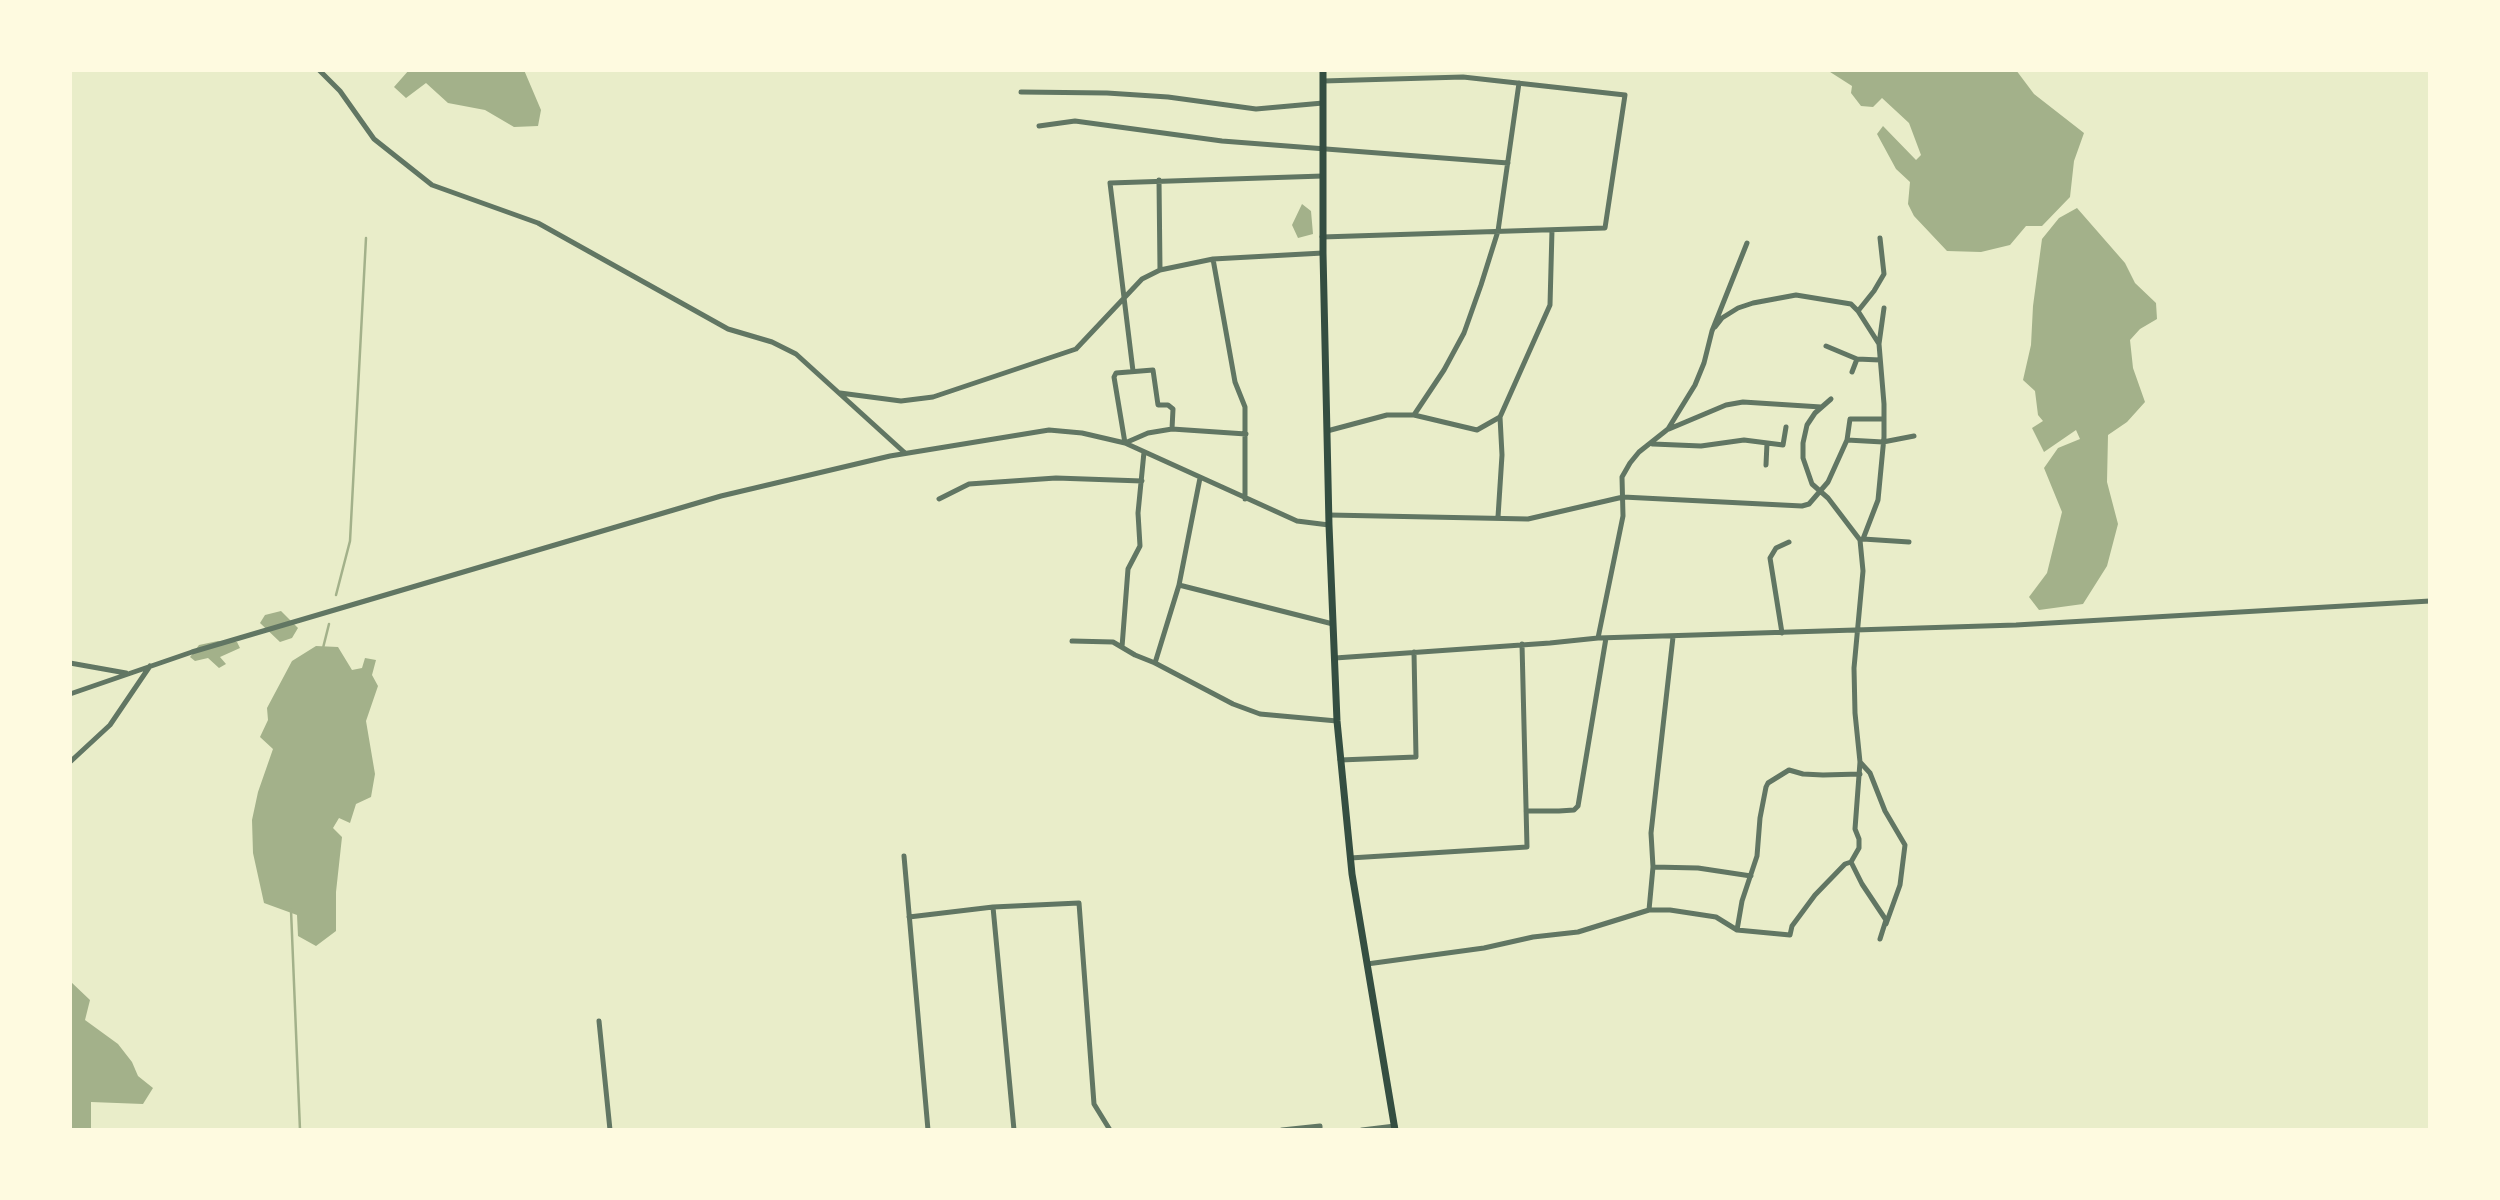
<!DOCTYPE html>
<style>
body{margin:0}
#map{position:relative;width:2500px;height:1200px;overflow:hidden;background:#e9edc9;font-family:"PT Serif",serif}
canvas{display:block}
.frame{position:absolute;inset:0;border:72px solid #fefae0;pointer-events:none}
</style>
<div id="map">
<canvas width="2500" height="1200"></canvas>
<div class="frame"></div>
</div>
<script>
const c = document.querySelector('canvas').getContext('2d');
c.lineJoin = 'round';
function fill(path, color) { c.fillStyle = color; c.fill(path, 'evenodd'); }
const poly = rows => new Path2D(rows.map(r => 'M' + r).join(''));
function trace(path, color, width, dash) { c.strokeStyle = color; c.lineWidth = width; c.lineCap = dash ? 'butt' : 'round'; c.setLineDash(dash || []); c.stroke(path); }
fill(poly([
 [409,70,524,70,541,110,538,126,514,127,485,110,448,103,426,83,406,98,394,87],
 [1827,70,2016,70,2034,94,2084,133,2074,161,2070,197,2042,226,2026,226,2010,245,1981,252,1947,251,1914,216,1908,204,1910,182,1896,169,1877,134,1883,126,1916,160,1921,155,1909,123,1882,98,1873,107,1861,106,1851,93,1852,86],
 [1302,204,1311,211,1313,234,1298,238,1292,225],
 [2077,208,2125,263,2135,283,2156,303,2157,319,2140,329,2130,340,2133,368,2145,402,2127,422,2108,435,2107,482,2118,524,2107,566,2083,604,2039,610,2029,597,2047,573,2062,512,2044,468,2058,448,2080,439,2076,430,2044,452,2032,428,2043,421,2038,415,2035,391,2023,380,2031,345,2033,306,2042,239,2059,218],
 [281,611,298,628,292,638,280,642,260,623,265,615],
 [218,641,237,642,240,648,220,657,226,664,219,668,208,658,195,661,190,657,199,645],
 [316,646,338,647,352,670,362,668,365,658,376,660,372,675,378,686,366,721,375,774,371,797,356,804,350,823,339,818,333,828,342,837,336,892,336,931,316,946,298,936,297,915,264,903,253,853,252,820,258,792,273,749,260,737,268,720,267,708,292,661],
 [70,981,90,1000,85,1020,118,1044,132,1062,138,1076,153,1088,143,1104,91,1102,91,1130,70,1130]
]), '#a3b18a');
trace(poly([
 [336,595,350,541,366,238],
 [323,648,329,624],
 [291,910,300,1130]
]), '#a3b18a', 2.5);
trace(poly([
 [319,70,340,91,374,139,432,185,538,223,728,329,772,342,796,354,905,453],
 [1021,92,1107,93,1168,97,1256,109,1323,103],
 [1039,126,1075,121,1222,141,1508,163],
 [1159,180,1160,270],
 [1322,237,1605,228,1625,95,1463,77,1323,81],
 [1213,259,1235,382,1245,407,1245,499],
 [1858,311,1874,291,1884,274,1880,238],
 [1715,327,1722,318,1738,308,1753,303,1796,295,1851,304,1858,311,1879,344,1884,404,1884,437,1878,500,1863,539,1860,540],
 [1879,344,1884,308],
 [1826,346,1857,359,1880,360],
 [1133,371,1110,183,1323,176],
 [1852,372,1857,359],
 [840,393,901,401,933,397,1076,349,1142,279,1160,270,1213,259,1323,253],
 [1414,415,1444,370,1464,333,1481,285,1498,231,1519,83],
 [1172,429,1173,409,1168,405,1158,405,1153,370,1116,373,1114,377,1125,443,1148,433,1172,429,1246,434],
 [1669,429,1726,405,1743,402,1821,407],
 [1327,431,1387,415,1414,415,1477,430,1500,417,1550,305,1552,230],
 [1847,440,1883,442,1914,436],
 [1653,444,1701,446,1744,440,1783,445,1786,427],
 [1766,465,1767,443],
 [939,499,969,484,1056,478,1142,481],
 [1329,515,1528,519,1623,497,1802,506,1809,504,1828,482,1847,440,1850,419,1884,419],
 [1498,517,1502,455,1500,417],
 [1863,539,1909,542],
 [1179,585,1333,624],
 [1782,633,1770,558,1776,548,1789,542],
 [1598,638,1623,516,1622,477,1630,463,1639,452,1668,429,1695,385,1704,363,1712,331,1747,243],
 [1072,641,1113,642,1135,655,1155,663,1233,704,1260,714,1337,721],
 [1122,647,1128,569,1140,546,1138,513,1144,452],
 [1335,658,1550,643,1598,638,2016,625,2430,601],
 [70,663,126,673],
 [1155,663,1179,585,1200,478],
 [70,694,192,652,721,496,890,456,1049,430,1082,433,1125,443,1297,521,1329,525],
 [1340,760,1416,757,1414,652],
 [70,762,110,725,150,666],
 [1860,762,1870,773,1885,811,1905,845,1900,885,1886,924],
 [1526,811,1559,811,1574,810,1578,806,1606,638],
 [904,856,928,1130],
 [1350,858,1527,847,1522,644],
 [1851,862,1862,884,1886,920,1880,939],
 [1653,867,1698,868,1751,876],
 [993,907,1014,1130],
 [1649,910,1653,867,1651,833,1673,637],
 [909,917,993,907,1079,903,1094,1104,1110,1130],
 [1737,930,1742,901,1757,856,1760,818,1766,787,1768,783,1789,770,1803,774,1823,775,1860,774],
 [1367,964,1484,948,1533,937,1578,932,1649,910,1670,910,1716,917,1737,930,1790,935,1792,926,1815,895,1845,864,1851,862,1859,848,1859,839,1855,829,1860,762,1855,713,1854,668,1863,571,1860,540,1828,498,1812,484,1803,458,1803,443,1807,425,1815,413,1831,399],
 [599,1021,610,1130],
 [1282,1130,1320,1126,1320,1130],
 [1362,1130,1395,1126]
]), '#617663', 5);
trace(poly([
 [1323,70,1323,253,1329,525,1337,721,1352,874,1395,1130]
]), '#344e41', 7);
</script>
